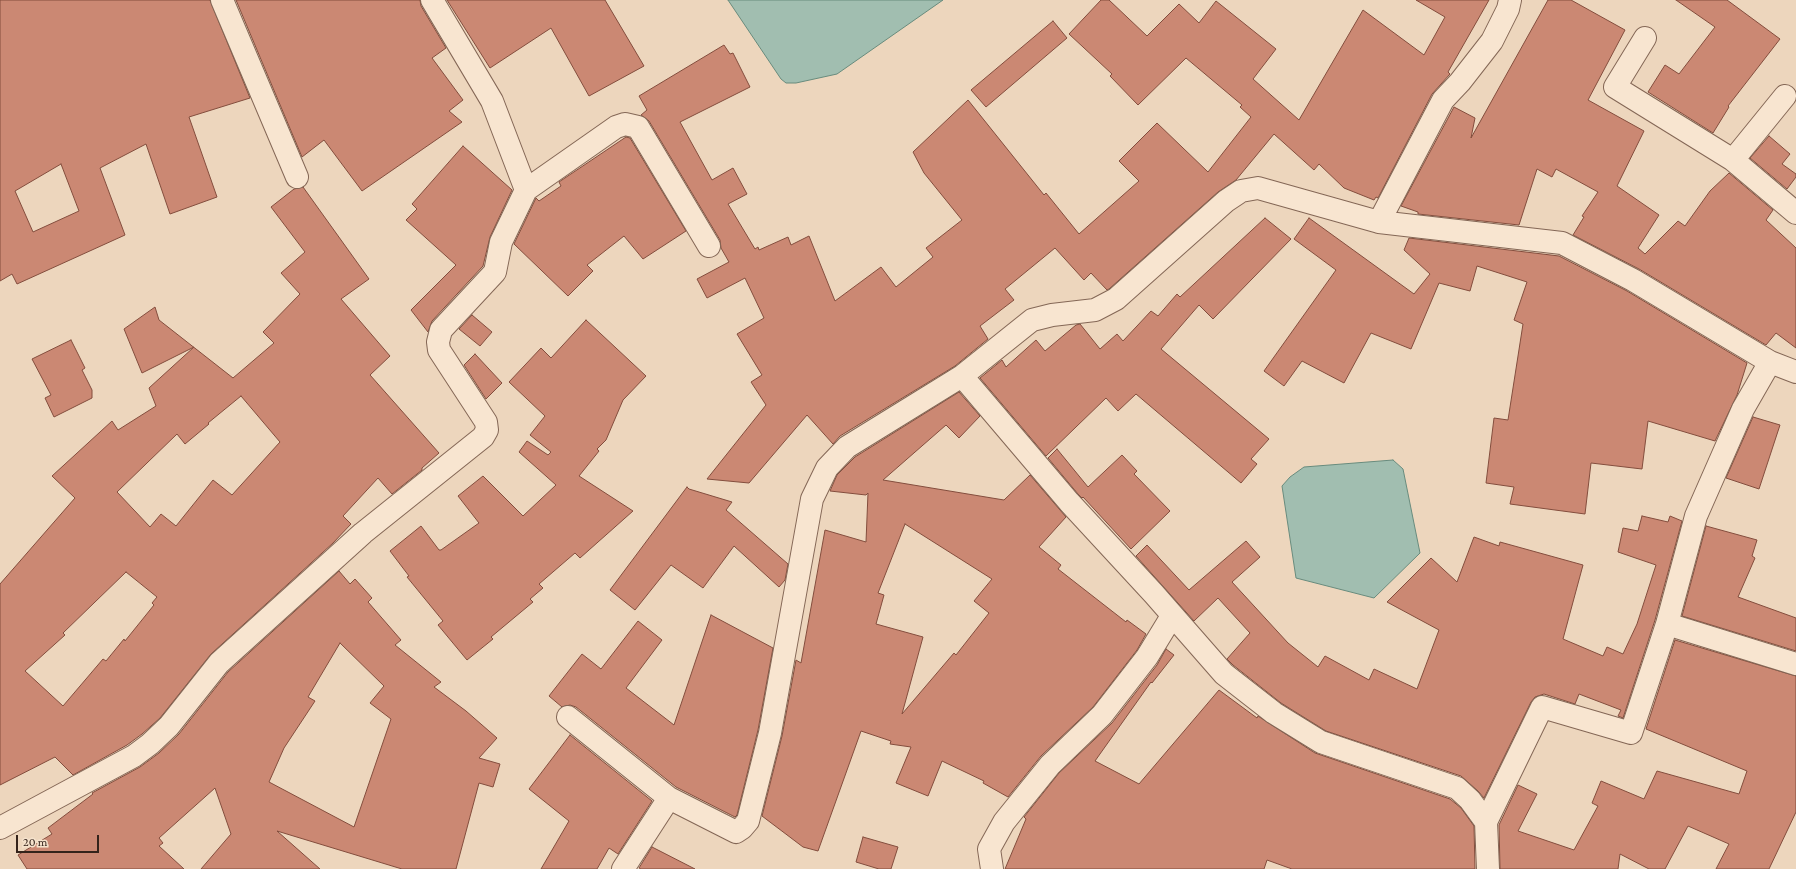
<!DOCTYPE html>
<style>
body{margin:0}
#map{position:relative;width:1796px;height:869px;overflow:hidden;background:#edd6bd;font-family:"Crimson Pro",serif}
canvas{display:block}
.scale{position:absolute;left:16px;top:835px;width:83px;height:18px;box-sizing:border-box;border:2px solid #34231b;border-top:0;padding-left:5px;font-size:12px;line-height:14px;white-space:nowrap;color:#34231b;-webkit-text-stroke:3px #f5e2cc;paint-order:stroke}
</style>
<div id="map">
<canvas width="1796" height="869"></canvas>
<div class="scale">20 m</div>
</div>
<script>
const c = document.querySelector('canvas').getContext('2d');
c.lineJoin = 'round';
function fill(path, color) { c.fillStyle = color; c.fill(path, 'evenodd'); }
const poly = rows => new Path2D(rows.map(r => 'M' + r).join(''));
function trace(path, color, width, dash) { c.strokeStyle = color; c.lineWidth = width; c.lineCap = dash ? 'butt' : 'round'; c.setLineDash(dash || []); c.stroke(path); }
const water = poly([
 [728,0,943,0,837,74,796,83,786,83,781,79,728,0],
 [1393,460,1403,469,1420,553,1374,598,1296,578,1282,486,1290,477,1304,467,1393,460]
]);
fill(water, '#a1beb0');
trace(water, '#688b7d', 1);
const building = poly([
 [0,0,210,0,250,98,189,117,217,197,170,214,146,144,100,168,125,235,17,284,12,274,0,281,0,0],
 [61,164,79,211,33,232,15,191,61,164],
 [236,0,420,0,421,6,446,48,432,58,463,100,449,111,462,122,362,191,324,140,302,157,236,0],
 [447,0,605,0,644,66,589,96,551,28,490,68,447,0],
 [1101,0,1109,0,1147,36,1179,4,1199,23,1216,1,1276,49,1253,79,1299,120,1363,10,1424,55,1445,17,1416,0,1489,0,1448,72,1450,74,1432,94,1378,198,1376,197,1374,200,1344,188,1319,164,1314,170,1274,134,1236,180,1218,192,1109,289,1107,290,1091,273,1084,280,1055,248,1005,289,1014,300,980,326,988,339,955,366,840,436,833,444,807,415,749,483,707,479,766,405,751,382,762,375,737,334,764,318,745,278,707,298,697,279,729,262,721,248,720,240,649,121,641,115,647,110,639,96,724,45,730,54,733,53,750,87,680,122,712,180,733,168,747,194,728,204,755,249,758,247,759,250,788,237,791,245,809,236,835,301,881,267,896,287,933,257,926,248,962,220,924,173,913,152,968,100,1044,195,1046,193,1079,234,1139,181,1119,161,1157,123,1208,172,1251,117,1240,107,1242,105,1186,58,1138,105,1110,76,1112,74,1069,34,1101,0],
 [1548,0,1571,0,1625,30,1588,100,1644,131,1617,186,1659,215,1638,248,1645,254,1678,221,1685,226,1710,191,1729,173,1773,210,1766,220,1796,248,1796,348,1776,333,1766,345,1639,269,1573,235,1584,217,1582,216,1598,192,1556,169,1552,177,1537,169,1519,225,1418,214,1418,212,1401,206,1454,107,1475,118,1471,138,1548,0],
 [1676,0,1727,0,1780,39,1728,106,1729,107,1713,133,1648,92,1665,65,1679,74,1715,27,1676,0],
 [1053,21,1067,38,986,107,971,90,1053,21],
 [1769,136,1790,154,1782,164,1796,174,1796,177,1787,189,1750,158,1769,136],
 [626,137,630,138,686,231,643,259,624,236,587,265,593,271,568,296,514,244,536,198,539,201,561,186,559,182,626,137],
 [463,146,512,190,490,237,483,266,432,321,428,332,411,310,456,265,406,220,417,209,412,204,463,146],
 [303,187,369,279,341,299,390,356,370,375,439,453,422,468,422,470,392,494,378,478,343,516,351,524,333,543,211,654,160,718,142,734,127,745,73,775,55,757,0,785,0,584,75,498,52,476,112,421,118,430,156,406,149,388,194,347,142,373,124,329,155,307,159,320,233,378,274,343,263,332,300,294,281,273,305,252,271,207,294,189,303,187],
 [241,396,280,442,232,495,213,480,176,526,161,514,150,527,117,492,177,434,185,444,209,424,208,423,241,396],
 [126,572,157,597,152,603,154,605,125,641,124,639,106,661,103,659,63,706,25,671,65,635,63,633,126,572],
 [1265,218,1291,239,1213,319,1199,305,1161,349,1269,439,1251,459,1257,464,1241,483,1136,394,1118,411,1106,398,1046,456,980,378,1002,360,1006,367,1036,340,1045,351,1076,325,1080,324,1100,349,1117,334,1123,341,1151,311,1158,316,1177,294,1180,297,1265,218],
 [1309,218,1414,294,1430,274,1404,250,1409,238,1559,256,1627,291,1747,363,1737,395,1715,441,1648,421,1642,469,1591,463,1585,514,1510,504,1514,487,1486,483,1494,418,1508,420,1523,324,1514,320,1527,282,1477,266,1470,291,1439,283,1411,349,1371,333,1344,383,1302,361,1284,386,1264,371,1336,270,1294,239,1309,218],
 [472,315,492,332,480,346,459,329,472,315],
 [586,320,646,376,623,400,606,440,597,449,599,451,579,476,633,511,580,558,575,553,539,584,543,588,530,599,533,602,491,637,493,639,467,660,438,625,443,621,407,577,409,576,390,551,421,526,439,550,441,550,479,523,458,496,483,476,523,516,556,485,519,452,527,441,548,455,551,452,530,435,545,416,509,382,541,348,551,358,586,320],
 [71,340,85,368,82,370,92,390,92,398,54,417,45,398,51,395,32,359,71,340],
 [475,354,502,383,486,399,464,365,475,354],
 [959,392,980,416,959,438,946,425,883,480,1004,500,1030,475,1066,517,1039,547,1061,565,1058,569,1126,622,1127,620,1146,634,1137,650,1093,707,1041,756,1008,797,983,783,984,781,942,761,928,796,896,783,911,747,890,744,891,741,861,731,818,851,803,847,762,816,782,736,796,660,801,663,825,530,866,542,868,493,866,495,830,491,837,475,855,457,959,392],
 [905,524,992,579,974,601,989,613,956,655,954,653,902,714,923,637,876,624,884,595,878,593,905,524],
 [1753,417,1780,425,1759,489,1726,478,1753,417],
 [1057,449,1088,487,1122,455,1137,471,1134,474,1170,511,1131,549,1083,497,1082,498,1078,494,1048,458,1057,449],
 [687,487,689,489,732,502,726,510,788,564,785,580,779,587,734,546,703,588,671,565,635,610,610,590,687,487],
 [1642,516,1668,522,1670,516,1682,521,1655,620,1623,718,1618,716,1621,710,1579,694,1575,704,1544,694,1535,697,1531,702,1484,798,1478,791,1461,776,1326,731,1281,703,1233,665,1227,659,1250,633,1218,598,1194,621,1136,556,1147,545,1189,590,1246,541,1260,557,1232,582,1288,643,1318,667,1325,656,1369,680,1374,669,1417,689,1439,630,1387,602,1431,558,1457,582,1474,537,1499,546,1500,542,1583,565,1563,639,1603,656,1607,647,1623,654,1637,624,1656,565,1618,552,1623,528,1638,531,1642,516],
 [1706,526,1757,540,1752,556,1755,558,1738,597,1796,618,1796,651,1682,616,1706,526],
 [339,571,350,584,355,579,372,598,368,602,401,640,395,645,441,682,434,687,466,711,497,738,479,758,500,764,493,787,479,783,456,869,402,869,277,831,320,869,201,869,231,834,215,788,159,838,163,843,159,846,184,869,27,869,18,855,52,834,48,828,93,794,92,793,140,767,159,753,179,734,228,672,339,571],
 [340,643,384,686,370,703,391,719,354,827,269,782,284,748,315,701,308,697,340,643],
 [711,615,773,648,758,730,737,815,735,817,676,787,576,707,570,705,562,707,549,696,582,654,601,669,638,621,662,640,626,688,674,725,711,615],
 [1675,640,1796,676,1796,812,1769,869,1716,869,1729,844,1688,826,1665,869,1649,869,1620,854,1618,869,1500,869,1499,825,1518,785,1537,794,1518,831,1574,850,1598,806,1592,803,1601,781,1644,799,1657,771,1739,794,1747,771,1646,729,1675,640],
 [1166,649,1174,655,1152,683,1151,682,1095,761,1139,784,1219,690,1257,718,1258,716,1315,753,1450,799,1461,808,1474,826,1475,869,1292,869,1267,860,1264,869,1005,869,1026,819,1024,817,1059,773,1112,723,1157,665,1166,649],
 [570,735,652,801,618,854,609,848,597,869,541,869,569,821,529,789,570,735],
 [863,837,898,847,891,869,879,869,856,862,863,837],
 [652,847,695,869,641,869,639,868,652,847]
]);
fill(building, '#cb8873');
trace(building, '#834d3d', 1);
const minor = poly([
 [222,0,297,177],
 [432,0,492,101,526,190],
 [1645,38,1615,87,1733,160],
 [1785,96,1733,160,1796,213],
 [1379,222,1562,243,1633,280,1770,362],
 [962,376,1069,502,1154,594,1224,674,1274,713,1321,742,1457,788,1470,800,1486,822,1488,869],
 [1667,624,1696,516,1743,409,1770,362,1796,372],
 [568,717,669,798],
 [1486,822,1542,707,1631,733,1667,624,1796,664],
 [0,828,134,756,150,744,169,726,219,663,363,533,483,437,487,430,486,422,439,350,438,342,441,330,495,272,501,242,526,190,616,127,625,124,638,127,709,246],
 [623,869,669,798,736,832,742,828,748,821,770,733,812,499,827,468,847,447,962,376,1032,320,1052,315,1095,310,1116,299,1226,201,1241,191,1258,188,1379,222,1443,100,1460,82,1492,41,1508,9,1510,0],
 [992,869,989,849,1004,822,1050,765,1102,715,1147,657,1172,616]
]);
trace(minor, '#846756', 24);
trace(minor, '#f8e5d0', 22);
</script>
